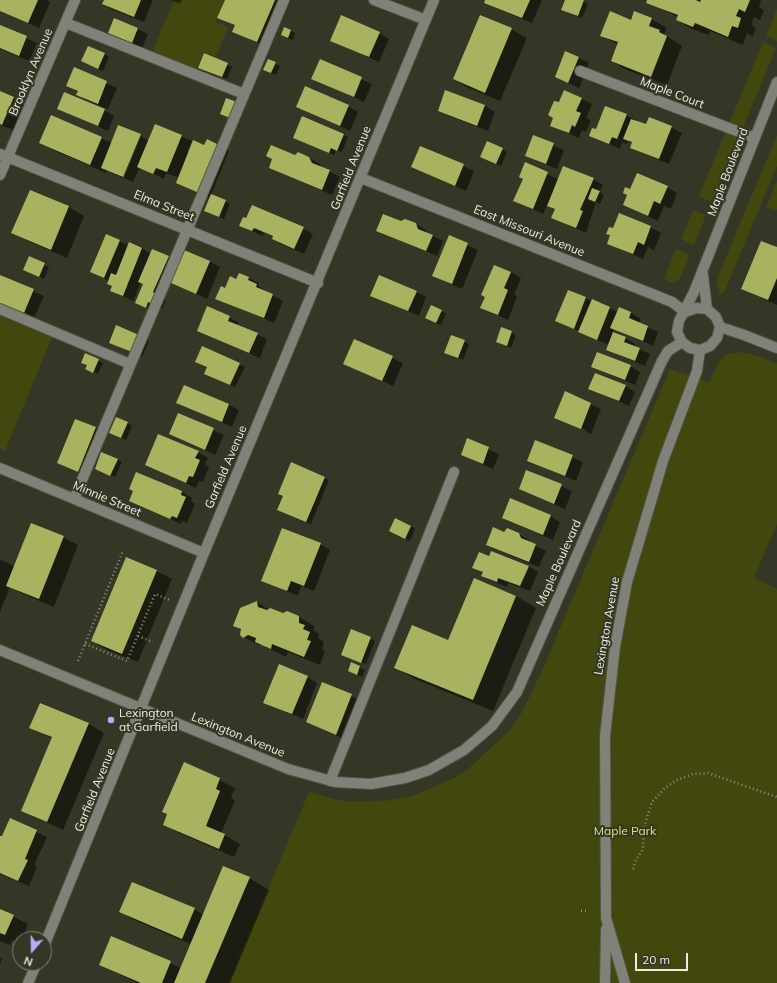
<!DOCTYPE html>
<style>
body{margin:0}
#map{position:relative;width:777px;height:983px;overflow:hidden;background:#343725;font-family:Mulish,sans-serif}
canvas{display:block}
.north{position:absolute;left:12px;top:931px;width:40px;height:40px;box-sizing:border-box;background:#343725;border:1px solid #7e8071;border-radius:50%;rotate:200deg;font-size:11px;font-weight:700;line-height:16px;text-align:center;color:#edeee3}
.north::after{content:'';display:block;margin:auto;width:14px;height:18px;background:#bbaaf6;clip-path:polygon(50% 0,100% 100%,50% 72%,0 100%)}
.scale{position:absolute;left:635px;top:953px;width:53px;height:18px;box-sizing:border-box;border:2px solid #edeee3;border-top:0;padding-left:5px;font-size:12px;line-height:14px;white-space:nowrap;color:#edeee3;-webkit-text-stroke:3px #343725;paint-order:stroke}
</style>
<div id="map">
<canvas width="777" height="983"></canvas>
<div class="north">N</div>
<div class="scale">20 m</div>
</div>
<script>
const c = document.querySelector('canvas').getContext('2d');
c.lineJoin = 'round';
function fill(path, color) { c.fillStyle = color; c.fill(path, 'evenodd'); }
const poly = rows => new Path2D(rows.map(r => 'M' + r).join(''));
function trace(path, color, width, dash) { c.strokeStyle = color; c.lineWidth = width; c.lineCap = dash ? 'butt' : 'round'; c.setLineDash(dash || []); c.stroke(path); }
function label(font, color, halo, rows, align = 'center') {
  c.font = font + ' Mulish,sans-serif'; c.lineWidth = 4; c.setLineDash([]); c.textBaseline = 'middle'; c.strokeStyle = halo; c.fillStyle = color; for (const [text, x, y, turn = 0] of rows) {
    c.save(); c.translate(x, y); c.rotate((+turn || 0) * Math.PI / 180); c.textAlign = isNaN(turn) ? turn : align; if (halo) c.strokeText(text, 0, 0); c.fillText(text, 0, 0); c.restore();
  }
}
fill(poly([
 [174,0,225,0,215,22,228,27,216,57,203,52,196,70,152,52],
 [777,9,777,41,766,36],
 [763,42,776,48,742,130,729,124],
 [726,131,739,136,712,202,699,196],
 [777,135,777,166,724,293,720,295,717,282,718,276],
 [777,181,777,210,766,207],
 [693,210,706,215,694,245,681,239],
 [676,249,690,255,680,278,673,283,664,279],
 [0,316,52,337,5,451,0,449],
 [739,352,758,356,777,363,777,524,754,578,777,589,777,983,228,983,309,792,333,799,351,802,391,800,412,796,454,778,468,769,511,729,521,714,541,673,670,369,709,382,720,360,725,355]
]), '#42470d');
fill(poly([
 [0,0,46,0,50,2,39,28,0,11],
 [105,0,153,0,144,22,113,10,103,4],
 [171,0,182,0,180,4],
 [226,0,288,0,267,47,234,31,236,26,219,17],
 [486,0,542,0,532,23,496,8,485,2],
 [566,0,580,0,588,4,582,18,567,12],
 [649,0,761,0,759,7,764,10,760,20,754,17,751,25,756,28,753,36,747,33,743,45,710,31,709,35,692,29,677,20,678,17,648,2],
 [651,19,667,28,664,34,682,46,667,85,627,70,612,61,618,45,601,35,631,21],
 [0,26,37,43,29,61,0,49],
 [138,29,148,34,142,48,109,33],
 [511,29,527,38,500,101,469,88,454,79],
 [291,31,295,33,293,40,287,38],
 [379,33,389,39,379,62,331,40],
 [104,54,109,57,103,71,87,64],
 [204,55,232,67,227,79,204,70],
 [579,58,589,63,579,88,556,77],
 [268,60,280,66,276,75,264,70],
 [320,61,372,84,364,102,313,78],
 [74,69,117,88,108,109,88,101,78,95,79,92,67,86],
 [0,92,24,103,13,130,0,125],
 [446,92,485,106,495,112,488,131,449,116,439,110],
 [582,99,592,104,586,118,591,120,586,132,582,130,579,138,551,125,559,104],
 [348,106,358,112,350,131,298,107],
 [59,108,104,110,114,116,108,131],
 [626,115,646,126,671,127,682,133,669,164,631,148,633,143,628,141,627,144,622,142,620,149,591,135],
 [52,116,112,143,139,135,122,178,107,171,106,173,56,151,40,143],
 [155,125,192,141,188,151,190,152,205,146,219,145,229,151,211,195,230,204,224,219,210,213,210,198,177,182,179,178,166,173,164,179,140,167,133,182,124,178,141,136,149,141],
 [343,135,348,137,342,152,336,150,334,155,299,140],
 [534,137,564,150,557,169,526,156],
 [487,142,507,152,501,166,481,157],
 [421,147,474,171,466,191,412,167],
 [295,157,309,158,320,164,321,167,340,177,332,195,270,168],
 [526,164,559,180,593,179,603,185,600,192,604,195,600,204,596,202,586,233,553,218,556,210,547,205,543,214,515,200,524,179],
 [667,187,677,193,671,209,664,206,658,221,624,205,630,191],
 [30,191,69,207,84,216,67,258,28,241,12,232],
 [247,219,303,228,313,234,304,254,283,245,273,239,274,237,264,233,262,236,240,225],
 [401,222,416,224,426,230,427,233,443,241,437,256,377,230],
 [650,227,661,233,654,250,648,247,643,259,608,243,614,229],
 [106,235,129,246,142,248,151,254,168,257,180,263,209,261,220,267,207,299,170,282,163,299,166,300,162,309,159,307,156,313,136,303,144,284,141,282,133,301,111,290,113,286,109,281,91,272],
 [449,237,478,250,462,289,433,276],
 [777,248,777,305,742,289],
 [29,258,49,267,44,279,29,273],
 [511,272,521,278,514,294,517,296,508,320,481,307,486,297],
 [239,274,259,283,258,286,266,291,266,292,283,301,274,323,217,298,237,280],
 [0,276,44,296,34,318,0,304],
 [568,291,618,312,631,313,641,319,639,323,658,332,653,346,614,329,612,333,625,338,635,344,635,347,650,354,645,366,618,355,608,349,609,345,556,321],
 [416,292,426,297,419,316,372,295],
 [441,311,446,313,441,325,431,321],
 [229,317,239,323,238,326,267,339,260,358,198,331],
 [511,332,516,335,511,348,502,344],
 [139,336,149,341,142,357,110,342],
 [354,340,403,363,393,386,344,363],
 [464,341,469,344,463,360,450,355],
 [202,347,245,367,235,387,210,376],
 [85,354,103,363,98,374,91,371,88,365,82,362],
 [630,366,640,372,635,385,592,367],
 [625,386,635,392,629,406,590,388],
 [566,393,601,409,591,434,585,431,586,430,565,421,565,423,555,417],
 [178,402,229,405,239,410,232,427],
 [178,414,224,435,215,455,170,434],
 [128,423,132,426,126,440,110,433],
 [95,428,106,434,88,477,58,463],
 [468,440,499,454,493,469,462,455],
 [536,442,583,462,576,481,529,461],
 [198,452,208,458,205,464,209,467,203,482,199,481,196,488,146,465],
 [117,459,122,462,115,477,101,471],
 [527,471,572,491,565,509,520,489],
 [325,478,329,480,311,524,279,510,284,497,279,494],
 [182,492,192,498,191,501,195,504,187,523,182,521,181,524,130,501],
 [550,516,560,522,553,540,503,518],
 [411,526,415,529,410,541,395,534],
 [504,533,519,534,529,540,530,543,546,551,539,567,497,550,487,545],
 [63,537,78,545,54,607,23,594,10,587,0,612,0,559,15,567],
 [320,544,330,550,314,591,301,586,298,596,263,581],
 [490,557,528,566,538,572,530,591,508,583,507,587,492,581,482,576,483,573,474,567],
 [157,571,172,579,138,662,107,650,92,641],
 [474,579,516,596,536,608,493,711,415,679,395,667,448,641],
 [257,602,269,610,299,617,314,626,314,631,319,634,318,638,324,642,322,649,325,651,320,665,288,652,286,657,262,645,258,645,242,636,242,630,235,625],
 [352,631,375,641,366,664,347,657],
 [352,664,365,670,362,677,354,673],
 [307,677,317,683,303,719,264,702],
 [323,683,362,701,346,740,307,722],
 [40,704,89,724,104,733,63,830,22,811,53,739,31,727],
 [184,763,235,788,231,798,235,801,221,833,240,844,234,857,179,833,164,824],
 [11,820,47,837,34,865,37,867,29,886,0,874,0,837,2,838],
 [249,878,269,890,230,983,137,983,100,965,111,937,181,968,191,944,136,921,121,912,194,909,204,915],
 [0,910,28,924,22,939,20,939,20,943,12,940,10,945,0,941],
 [0,957,2,959,0,964]
]), '#0007');
fill(poly([
 [0,0,38,0,28,23,0,11],
 [104,0,141,0,134,17,102,4],
 [225,0,275,0,257,42,232,32,235,25,217,18],
 [485,0,530,0,522,18,484,3],
 [565,0,584,0,578,16,561,10],
 [647,0,696,0,700,2,701,0,750,0,745,12,739,9,736,16,741,18,738,28,732,26,728,37,695,23,693,27,676,20,678,15,646,3],
 [610,11,631,20,634,11,652,18,649,26,660,30,659,32,667,36,651,77,611,61,618,42,600,36],
 [341,15,380,32,369,57,330,41],
 [480,15,512,28,485,93,453,79],
 [114,18,138,28,132,43,108,33],
 [0,25,27,36,19,56,0,48],
 [284,27,291,30,288,38,281,35],
 [88,46,105,53,98,69,81,61],
 [565,51,579,57,568,83,555,77],
 [204,53,228,63,222,77,198,68],
 [268,59,276,62,271,73,263,70],
 [320,59,362,77,354,97,311,79],
 [74,67,107,81,98,104,76,95,78,91,66,86],
 [305,86,349,105,340,126,296,107],
 [445,90,485,105,477,126,438,111],
 [564,90,582,98,576,111,581,113,575,127,572,125,569,133,550,126,553,118,548,115,554,101,559,102],
 [0,91,14,97,2,125,0,124],
 [64,92,105,109,98,126,57,109],
 [226,98,237,102,230,118,220,114],
 [605,106,627,114,617,139,612,137,609,144,589,136,592,128,596,129],
 [51,115,102,137,90,165,39,143],
 [302,116,344,134,337,151,331,148,329,153,293,138],
 [649,117,672,126,659,159,630,148,632,142,623,139,631,119,646,124],
 [155,124,182,135,167,172,156,168,153,174,137,167],
 [118,125,141,134,123,177,101,168],
 [533,135,554,143,546,164,525,156],
 [207,139,219,145,199,193,176,183,193,140,204,145],
 [487,141,503,148,496,164,480,157],
 [271,145,295,155,298,152,309,157,312,163,330,170,322,190,269,168,272,159,266,156],
 [420,146,464,164,455,186,411,167],
 [525,162,548,172,533,209,513,201,523,179,519,177],
 [563,166,594,178,580,210,583,211,576,228,551,218,555,209,547,206],
 [637,173,668,186,660,204,654,201,648,216,623,205,627,195,623,193,625,187,630,189],
 [592,188,600,191,595,202,588,199],
 [30,190,69,206,51,250,11,233],
 [211,194,226,200,219,217,204,211],
 [252,205,304,227,294,249,272,239,273,236,254,228,252,231,239,226,243,217,246,218],
 [619,213,651,226,644,245,638,242,633,254,607,244,610,235,606,234,609,227,613,228],
 [383,214,401,221,405,219,416,223,418,229,433,235,426,251,376,231],
 [106,234,120,240,104,278,90,272],
 [449,235,468,243,452,284,432,276],
 [761,241,777,247,777,278,768,300,741,289],
 [129,242,142,248,123,296,110,291,112,286,107,284,111,273,116,275],
 [152,249,169,256,153,292,156,294,152,304,148,302,146,308,135,303,143,284,138,282],
 [184,250,210,261,196,294,171,283],
 [29,256,45,263,39,277,23,270],
 [494,265,511,272,504,288,508,290,498,315,480,308,485,297,481,295],
 [239,273,249,277,248,280,257,284,256,287,273,294,264,318,215,299,221,286,225,288,230,276,236,279],
 [0,275,34,289,24,313,0,304],
 [379,275,417,291,408,311,370,296],
 [568,290,586,297,574,329,555,321],
 [592,299,610,307,597,340,578,332],
 [431,305,442,310,436,323,425,318],
 [207,306,230,316,228,321,258,333,249,353,197,331],
 [619,307,631,312,629,318,648,326,643,341,610,328],
 [116,325,139,335,132,352,109,343],
 [501,327,512,331,507,346,496,342],
 [613,332,626,337,624,342,640,348,635,361,606,350],
 [451,335,465,340,458,358,444,353],
 [354,339,393,356,382,381,343,364],
 [202,346,240,363,230,385,204,374,207,367,195,362],
 [597,352,631,365,625,380,591,367],
 [85,353,99,359,93,373,85,369,87,365,81,363],
 [595,373,626,385,619,401,588,389],
 [184,385,229,404,222,422,176,403],
 [565,391,591,403,581,429,554,418],
 [178,413,214,428,205,450,169,434],
 [116,417,128,422,121,438,109,433],
 [75,419,96,427,78,472,57,463],
 [158,434,199,451,195,458,200,460,193,477,189,476,186,483,145,465],
 [467,438,489,447,483,464,461,455],
 [535,440,573,455,565,476,527,461],
 [101,452,118,459,110,476,95,469],
 [291,462,325,477,306,522,277,510,283,496,278,494],
 [526,470,562,484,554,504,519,489],
 [136,472,182,491,181,495,186,497,177,518,172,516,170,519,129,501,133,491,129,489],
 [510,498,551,515,543,535,502,518],
 [395,518,411,526,405,539,389,531],
 [31,523,64,536,39,599,6,586],
 [493,527,504,532,507,528,519,533,521,538,536,544,529,562,486,545],
 [282,528,321,543,304,586,291,581,287,591,261,581],
 [491,551,529,566,520,586,498,578,497,582,481,576,483,572,472,568,479,552,489,556],
 [126,557,157,570,122,654,91,641],
 [474,578,516,596,473,700,394,668,412,625,448,640],
 [257,601,258,607,267,610,270,608,283,613,287,611,299,616,299,623,305,625,303,629,310,632,307,640,311,641,304,657,272,644,271,649,255,642,256,638,248,635,243,638,240,635,241,629,233,626,240,608],
 [351,629,371,637,361,663,341,655],
 [351,662,360,666,357,675,348,671],
 [279,664,308,676,292,714,263,703],
 [322,682,352,694,336,735,306,722],
 [40,703,89,723,47,822,21,811,52,737,29,728],
 [184,762,220,778,216,789,220,791,206,826,225,834,219,849,163,825,167,814,162,812],
 [10,818,37,830,25,859,28,860,18,881,0,873,0,836,2,836],
 [223,866,250,877,205,983,174,983],
 [132,882,195,908,182,939,119,912],
 [0,909,14,915,5,935,0,933],
 [111,936,171,961,162,983,141,983,99,965]
]), '#a9b25e');
const minor = poly([
 [374,0,426,20],
 [66,23,244,94],
 [580,71,755,138],
 [0,154,318,283],
 [0,175,75,0],
 [361,178,672,302,685,312],
 [703,275,707,309],
 [0,309,130,364],
 [685,312,696,308,707,309,716,317,720,327,717,338,710,346,700,350,690,348,682,342,677,332,679,321,694,292,777,82],
 [720,327,744,335,777,348],
 [0,468,204,553],
 [74,499,284,0],
 [0,650,288,769,335,782,371,784,405,778,429,770,464,750,492,726,517,692,662,361,668,351,682,342],
 [330,781,454,472],
 [44,946,204,553,434,0],
 [28,983,37,963],
 [605,983,606,929],
 [625,983,606,918,605,736,615,647,627,582,663,461,697,371,700,350]
]);
trace(minor, '#525443', 12);
trace(poly([
 [138,636,153,642],
 [85,644,127,661,155,594,170,600],
 [78,661,123,551],
 [633,869,636,860,643,849,644,827,652,802,665,788,677,780,693,774,708,773,777,797],
 [581,911,589,911]
]), '#8d8f80', 2.5, [1, 3]);
trace(minor, '#808178', 10);
for (const [x, y, r, color] of [
 [111,720,4,"#bbaaf6"]
]) { const dot = new Path2D(); dot.arc(x, y, r, 0, 2 * Math.PI); c.fillStyle = color; c.fill(dot); trace(dot, '#343725', 1.5); }
label('12px', '#edeee3', '#343725', [
 ["Brooklyn Avenue",31,72,-67],
 ["Maple Court",672,93,21],
 ["Garfield Avenue",351,168,-68],
 ["Maple Boulevard",728,172,-69],
 ["Elma Street",164,206,22],
 ["East Missouri Avenue",529,231,22],
 ["Garfield Avenue",226,467,-67],
 ["Minnie Street",107,499,23],
 ["Maple Boulevard",559,563,-66],
 ["Lexington Avenue",607,626,-80],
 ["Lexington Avenue",238,735,22],
 ["Garfield Avenue",95,790,-68]
]);
label('12px', '#edeee3', '#343725', [
 ["Lexington",119,713],
 ["at Garfield",119,727]
], 'left');
label('12px', '#dae573', '#343725', [
 ["Maple Park",625,831]
]);
</script>
